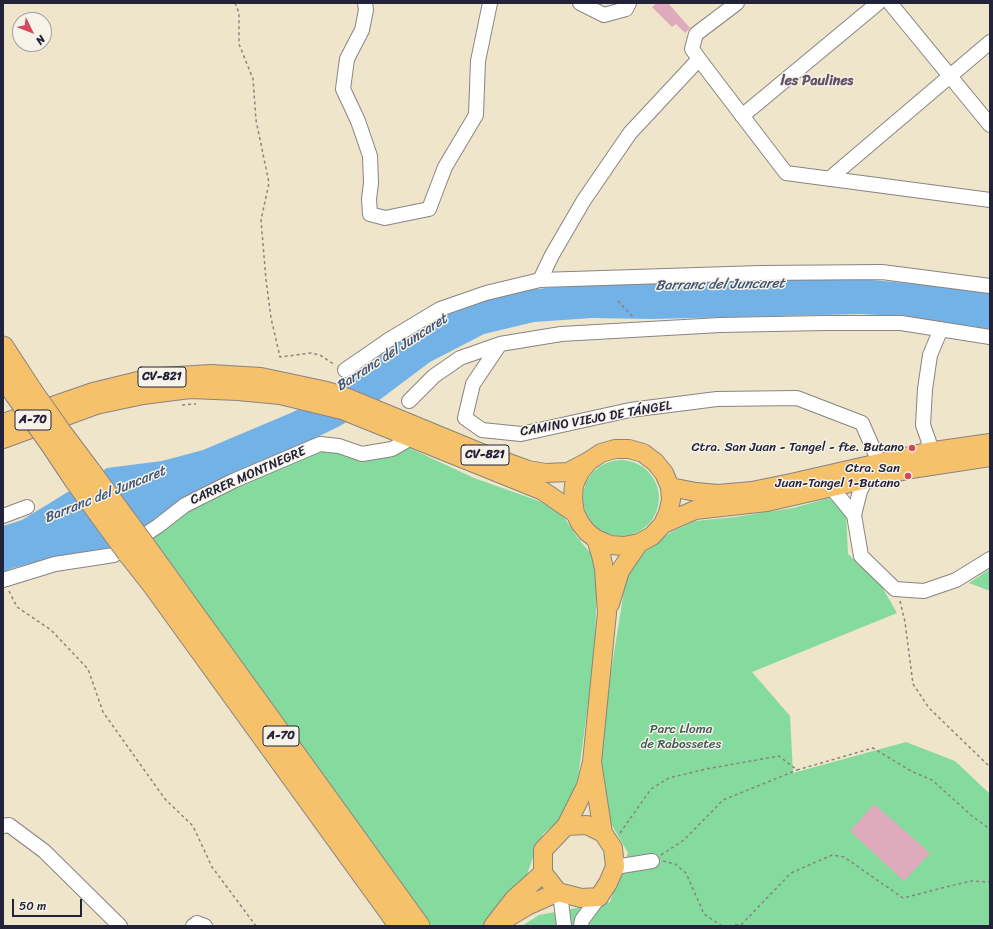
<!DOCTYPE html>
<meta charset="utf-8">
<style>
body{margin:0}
#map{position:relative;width:993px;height:929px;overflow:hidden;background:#efe5ca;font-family:Sriracha,sans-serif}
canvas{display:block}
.frame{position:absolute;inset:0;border:4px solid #22223b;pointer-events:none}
.north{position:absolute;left:12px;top:12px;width:40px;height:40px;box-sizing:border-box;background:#f7f3e8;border:1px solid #a29fa3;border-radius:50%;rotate:133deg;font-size:11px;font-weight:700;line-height:16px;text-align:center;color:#22223b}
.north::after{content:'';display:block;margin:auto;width:14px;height:18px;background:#d1495b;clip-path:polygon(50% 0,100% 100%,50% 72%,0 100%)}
.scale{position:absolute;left:12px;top:899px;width:70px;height:18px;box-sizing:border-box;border:2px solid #22223b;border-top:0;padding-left:5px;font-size:12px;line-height:14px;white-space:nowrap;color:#22223b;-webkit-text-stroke:3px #f7f3e8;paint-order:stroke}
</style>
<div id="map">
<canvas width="993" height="929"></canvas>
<div class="frame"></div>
<div class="north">N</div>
<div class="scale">50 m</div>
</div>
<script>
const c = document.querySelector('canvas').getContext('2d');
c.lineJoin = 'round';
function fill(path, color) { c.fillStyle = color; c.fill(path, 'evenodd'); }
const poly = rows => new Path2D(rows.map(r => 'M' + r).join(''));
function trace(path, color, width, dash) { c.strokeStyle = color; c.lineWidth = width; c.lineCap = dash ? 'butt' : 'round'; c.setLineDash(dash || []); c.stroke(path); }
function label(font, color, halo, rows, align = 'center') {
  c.font = font + ' Sriracha,sans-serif'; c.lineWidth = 3; c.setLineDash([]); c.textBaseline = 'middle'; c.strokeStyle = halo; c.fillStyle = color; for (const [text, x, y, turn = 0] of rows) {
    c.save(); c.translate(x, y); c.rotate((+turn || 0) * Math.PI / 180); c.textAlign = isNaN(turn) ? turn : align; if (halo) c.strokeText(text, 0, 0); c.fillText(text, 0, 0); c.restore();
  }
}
fill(poly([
 [320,444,362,454,401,444,474,478,539,501,562,514,577,537,592,555,597,568,595,652,578,778,569,805,563,817,543,834,536,848,527,875,487,926,427,926,148,536,187,506],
 '583 498a38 38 0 1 1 76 0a38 38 0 1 1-76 0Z',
 [829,498,846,513,848,554,881,585,897,613,752,672,790,716,793,773,906,742,955,761,990,794,990,926,522,926,539,915,610,902,628,853,606,815,599,765,605,709,627,572,640,555,671,532,695,521,735,517,793,508],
 [990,568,990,591,969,583,990,569]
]), '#85da9d');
fill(poly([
 [696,280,872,280,950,287,990,292,990,329,900,316,861,314,651,319,592,318,534,322,484,334,430,362,362,413,338,427,184,501,147,525,113,548,41,561,13,568,3,572,3,526,22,520,107,468,162,461,203,450,293,412,315,401,346,383,381,355,412,332,453,311,511,292,555,287]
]), '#73b2e6');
fill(poly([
 [657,3,668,3,690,28,685,33,676,24,672,27,652,7],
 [874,804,930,853,904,881,850,831]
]), '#dfabbc');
const minor = poly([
 [365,3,366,10,362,30,347,59,343,89,358,121,370,156,371,183,369,199,370,214,385,218,429,209,445,167,476,115,478,61,490,3],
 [580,3,604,15,626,9,629,3],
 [890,3,990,125],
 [699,59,721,88,786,173,990,200],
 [742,116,878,3],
 [829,179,990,42],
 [540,280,552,255,584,200,630,133,699,59,692,49,696,34,737,3],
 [500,344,473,384,465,418,482,430,521,434,630,410,717,399,797,398,862,423,879,462],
 [345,370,390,339,440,309,486,293,540,280,760,273,882,272,990,286],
 [409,401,434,376,460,358,500,344,561,334,720,325,825,323,901,323,990,337],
 [927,452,929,442,923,425,925,389,930,355,941,329],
 [867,478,860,491,854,515,861,556,895,589,924,591,956,580,990,559],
 [831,487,854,515],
 [3,516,27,507],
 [3,580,55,564,114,555,158,526,185,505,233,481,320,444,339,446,362,454,392,449,411,438],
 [3,826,9,825,44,851,120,926],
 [615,867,652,861],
 [560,893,564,926],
 [193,926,197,923,205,926],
 [581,926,582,920,599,897]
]);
const major = poly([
 [3,423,93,392,138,381,162,377,211,374,261,377,327,391,348,398,484,454,528,470,546,473,568,472,589,461,601,453,615,449,629,449,643,453,655,462,664,473,670,487,671,500,668,513,663,524,652,536,639,543,624,546,610,545,596,539,587,532,580,523,575,513,573,499,574,485,580,472,589,461],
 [3,439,96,405,143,395,190,389,238,391,280,395,342,410,543,491,575,513],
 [670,487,696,492,718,494,752,491,791,483,927,452,990,443],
 [663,524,695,510,767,502,911,469,990,457],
 [610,604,620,571,639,543],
 [592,762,603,833,613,848,615,867,608,883,599,897,581,898,558,892,543,873,543,850,566,826,586,786,592,762,607,613,604,569,601,555,596,539],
 [566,826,587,825,603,833],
 [502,921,529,905,558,892],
 [493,926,514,899,543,873]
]);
const highway = poly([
 [3,347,31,390],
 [3,376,16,395],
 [62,434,92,474],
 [51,444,75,480],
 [144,545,419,926],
 [128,553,154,586,400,926]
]);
trace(minor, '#888482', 16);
trace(major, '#888482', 20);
trace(highway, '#888482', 23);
trace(poly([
 [235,3,239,13,239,44,253,79,256,120,269,183,261,220,266,280,271,318,280,357,311,353,320,355,335,365],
 [618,301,634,318],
 [182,405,196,404],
 [9,591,17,607,51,630,88,669,103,712,165,799,193,826,212,867,256,926],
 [900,601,905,622,913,684,929,708,990,767],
 [620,833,651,789,669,778,706,769,779,756,797,770,873,748,911,771,932,780,972,816,990,829],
 [661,855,684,840,723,800,797,770],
 [663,861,675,864,686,873,704,914,722,926],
 [729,926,742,924,791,873,832,855,844,857,903,898,970,881,990,882]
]), '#888482', 1.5, [3, 3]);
trace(minor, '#fff', 14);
trace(major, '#f5c16b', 18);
trace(highway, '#f5c16b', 21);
const highwayBridge = poly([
 [31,390,62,434],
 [16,395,51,444],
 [92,474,144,545],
 [75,480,128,553]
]);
trace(highwayBridge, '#888482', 23, []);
trace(highwayBridge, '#f5c16b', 21);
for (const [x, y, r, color] of [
 [912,448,4,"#d1495b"],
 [908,476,4,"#d1495b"]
]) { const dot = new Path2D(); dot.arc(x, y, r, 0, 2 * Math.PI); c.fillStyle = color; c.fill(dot); trace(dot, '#f7f3e8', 1.5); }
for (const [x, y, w] of [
 [162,377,48],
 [33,420,36],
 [485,455,48],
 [281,736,36]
]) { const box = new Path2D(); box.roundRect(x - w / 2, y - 10, w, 20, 3); c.fillStyle = '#f7f3e8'; c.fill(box); trace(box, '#22223b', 1); }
label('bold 12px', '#22223b', null, [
 ["CV-821",162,377],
 ["A-70",33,420],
 ["CV-821",485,455],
 ["A-70",281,736]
]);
label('13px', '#22223b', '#f7f3e8', [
 ["CAMINO VIEJO DE TÁNGEL",596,419,-10],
 ["CARRER MONTNEGRE",248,476,-24]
]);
label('13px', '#22223b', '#f7f3e8', [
 ["Ctra. San Juan - Tangel - fte. Butano",904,448],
 ["Ctra. San",900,469],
 ["Juan-Tangel 1-Butano",900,484]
], 'right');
label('13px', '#405958', '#f7f3e8', [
 ["Parc Lloma",681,730],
 ["de Rabossetes",681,745]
]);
label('bold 14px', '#645268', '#f7f3e8', [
 ["les Paulines",817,81]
]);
label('italic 14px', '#3e5477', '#f7f3e8', [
 ["Barranc del Juncaret",720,285,-1],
 ["Barranc del Juncaret",392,353,-33],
 ["Barranc del Juncaret",105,495,-22]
]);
</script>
